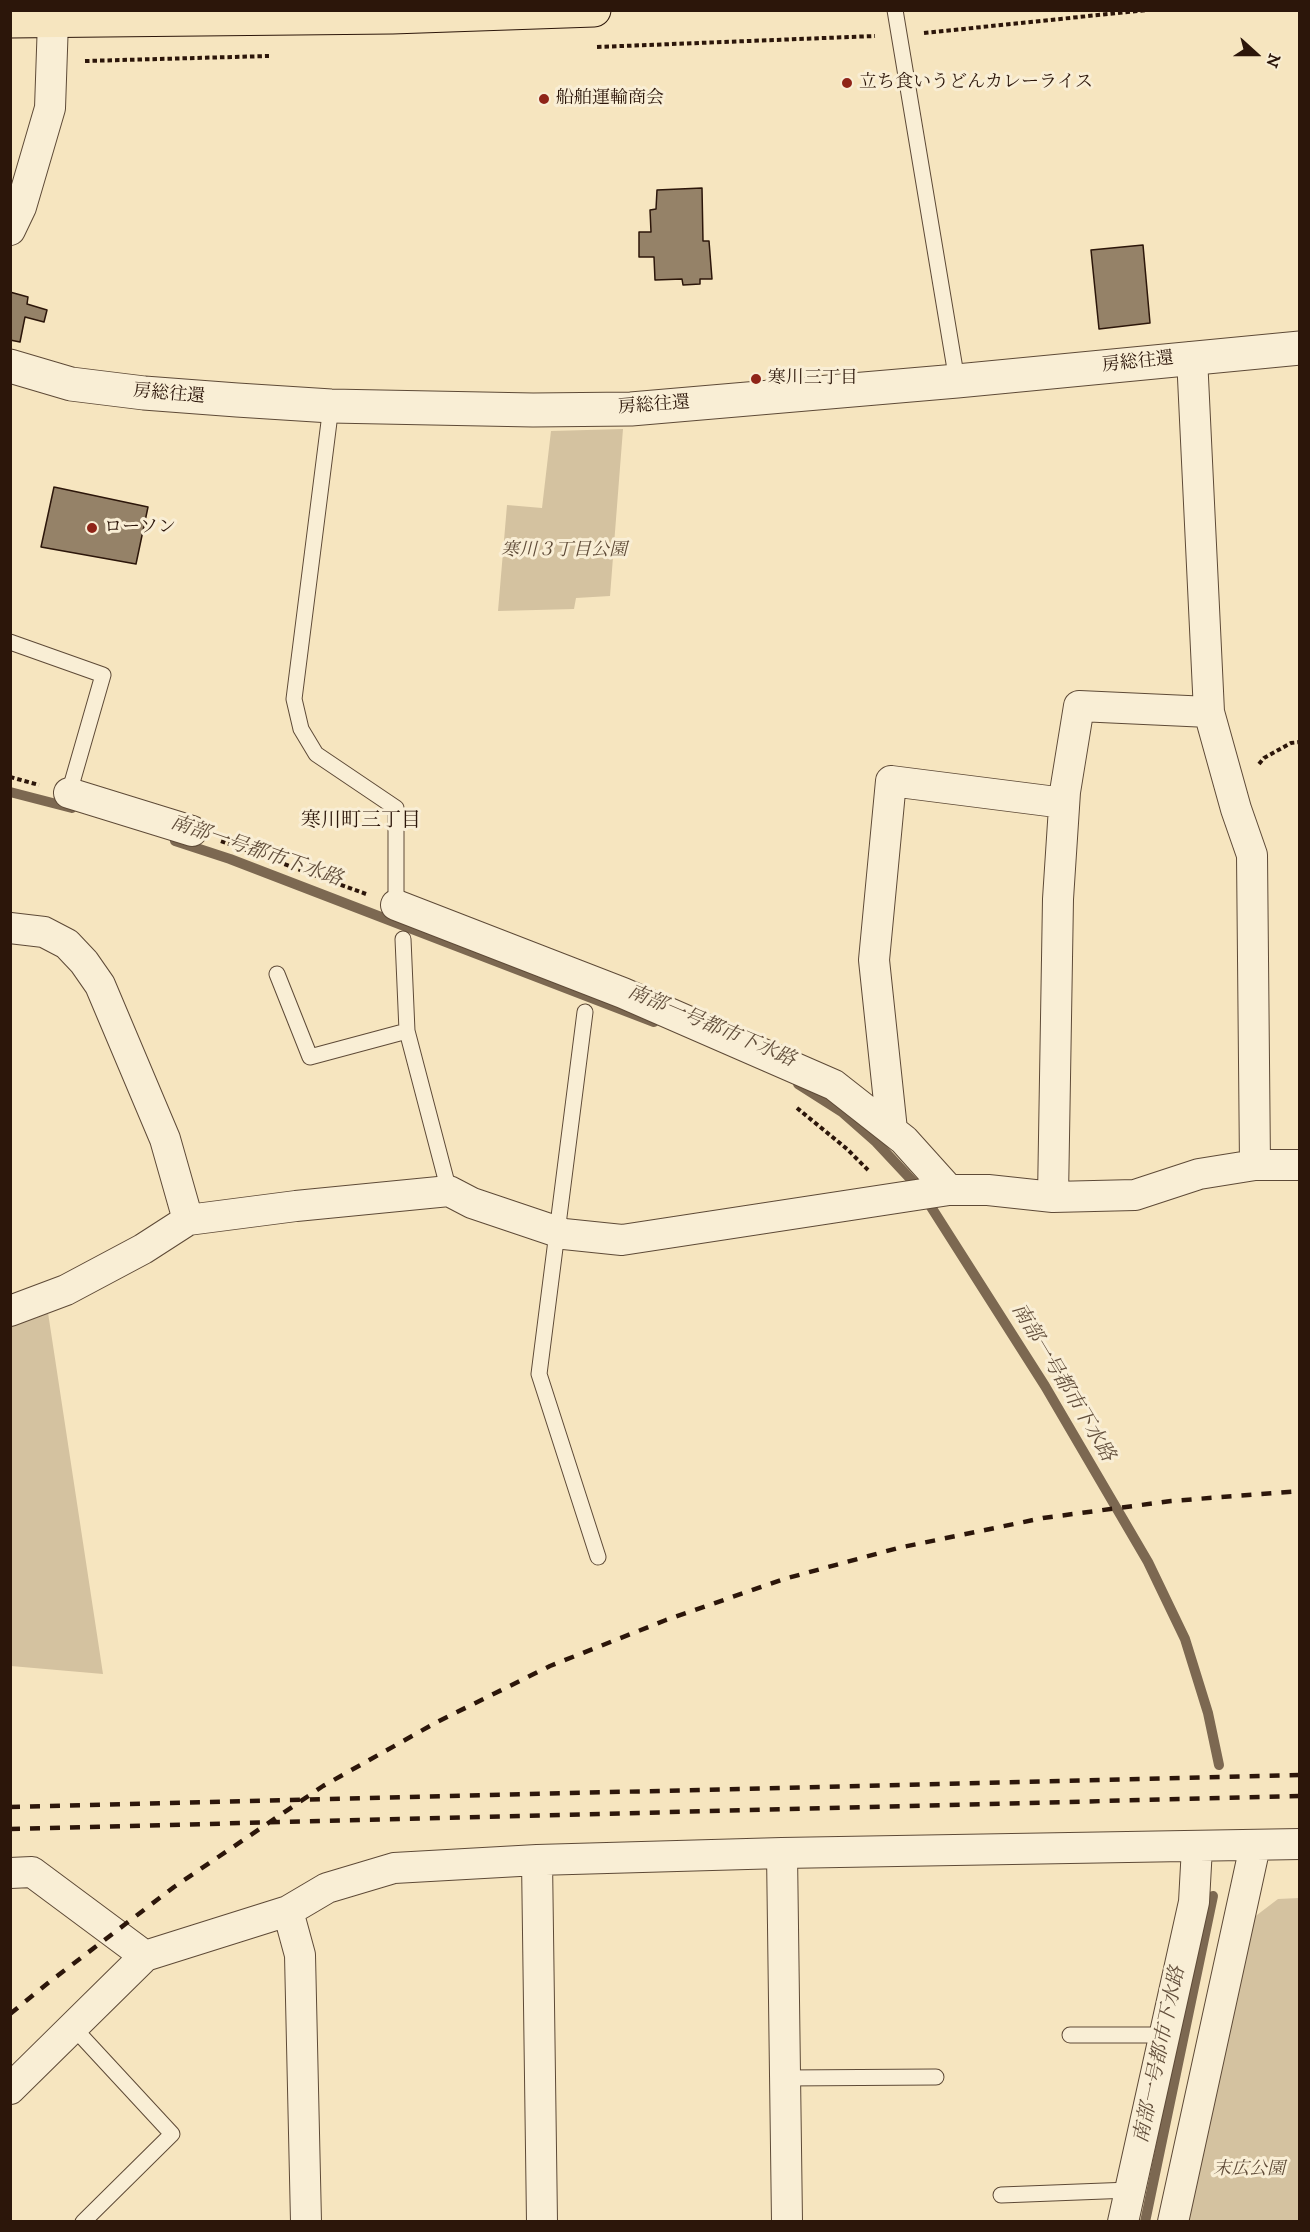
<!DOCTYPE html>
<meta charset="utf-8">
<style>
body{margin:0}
#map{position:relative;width:1310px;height:2232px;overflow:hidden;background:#f6e5bf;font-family:"IM FELL DW Pica",serif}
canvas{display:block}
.frame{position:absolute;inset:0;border:12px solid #2c160a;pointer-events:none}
.north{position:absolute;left:1226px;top:24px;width:60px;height:60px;-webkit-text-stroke:4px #f9eed5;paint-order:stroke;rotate:111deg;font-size:16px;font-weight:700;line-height:24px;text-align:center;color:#2c160a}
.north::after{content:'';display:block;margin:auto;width:21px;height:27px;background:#2c160a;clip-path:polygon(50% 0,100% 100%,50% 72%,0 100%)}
</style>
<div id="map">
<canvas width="1310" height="2232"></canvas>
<div class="frame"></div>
<div class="north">N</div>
</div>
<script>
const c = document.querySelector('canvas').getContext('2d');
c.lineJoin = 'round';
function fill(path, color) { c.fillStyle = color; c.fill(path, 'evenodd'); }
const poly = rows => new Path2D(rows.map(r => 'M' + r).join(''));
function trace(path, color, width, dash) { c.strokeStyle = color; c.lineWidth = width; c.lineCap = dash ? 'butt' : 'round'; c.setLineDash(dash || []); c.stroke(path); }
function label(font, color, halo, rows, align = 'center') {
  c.font = font + ' "IM FELL DW Pica","Noto Serif JP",serif'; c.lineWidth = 6; c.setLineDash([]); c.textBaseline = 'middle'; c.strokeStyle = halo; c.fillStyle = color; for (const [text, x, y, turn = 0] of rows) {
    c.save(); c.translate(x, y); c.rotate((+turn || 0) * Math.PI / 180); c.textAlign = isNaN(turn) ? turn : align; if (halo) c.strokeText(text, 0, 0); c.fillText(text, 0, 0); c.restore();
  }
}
fill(poly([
 [623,429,610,596,576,598,574,609,498,611,507,505,542,508,551,431],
 [47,1306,103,1674,11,1666,11,1320],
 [1299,1898,1299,2221,1185,2222,1253,1918,1278,1899]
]), '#d4c2a0');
trace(poly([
 [10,792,72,808],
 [175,841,230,859,654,1022],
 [798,1084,842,1112,876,1142,919,1188,1045,1386,1148,1562,1185,1639,1208,1713,1219,1765],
 [1145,2222,1213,1896]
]), '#7c6851', 10);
const building = poly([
 [702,188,703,241,709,241,712,279,700,279,700,284,683,285,682,279,655,280,654,257,639,257,639,232,651,232,650,210,656,209,657,190,702,188],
 [1143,245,1150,323,1099,329,1091,250,1143,245],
 [10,292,28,297,27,304,47,310,44,322,25,317,20,342,10,340,10,292],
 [54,487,148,507,136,564,41,547,54,487]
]);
fill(building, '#958268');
trace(building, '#2c160a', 1.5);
const service = poly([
 [895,10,957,381],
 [331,406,294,699,301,729,316,754,396,808,396,905],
 [10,642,103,675,69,793],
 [403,939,407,1031,449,1191],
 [277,974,310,1057,407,1031],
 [585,1012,539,1374,598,1557],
 [73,2027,172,2134,83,2222],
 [1070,2035,1164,2035],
 [785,2078,936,2077],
 [1001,2195,1130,2190]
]);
const minor = poly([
 [10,230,21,207,50,108,53,21],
 [1192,357,1209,712,1236,809,1252,855,1255,1165],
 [69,793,192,831],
 [396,905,623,993,834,1085,904,1140,949,1190],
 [10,928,44,932,67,944,84,962,100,985,165,1139,188,1220],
 [892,1130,874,960,891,781,1064,803],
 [1053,1197,1058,899,1065,792,1079,706,1209,712],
 [10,1311,66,1290,143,1249,188,1220,296,1206,449,1191,472,1203,564,1234,622,1240,949,1190,988,1190,1053,1197,1135,1195,1199,1174,1255,1165,1300,1165],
 [782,1853,787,2222],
 [537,1860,542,2222],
 [10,1873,32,1872,145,1956,288,1911,327,1888,394,1868,537,1860,782,1853,1300,1844],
 [288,1911,300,1955,306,2222],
 [10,2089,145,1956],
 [1123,2222,1194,1902,1197,1847],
 [1173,2222,1255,1846]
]);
const tertiary = poly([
 [10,366,71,384,144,393,237,400,331,406,533,410,631,409,957,381,1300,348]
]);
const trunk = poly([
 [10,21,392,17,594,10]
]);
trace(service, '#5e4a37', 17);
trace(minor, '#5e4a37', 32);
trace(tertiary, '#5e4a37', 35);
trace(trunk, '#2c160a', 35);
trace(poly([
 [924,33,1147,10],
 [597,47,875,36],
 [85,61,269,56],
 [1259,764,1264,758,1291,743,1300,742],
 [10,777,39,785],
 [221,841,366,894],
 [797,1108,847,1149,868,1170]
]), '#2c160a', 4, [4.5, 3]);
trace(service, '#f9eed5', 15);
trace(minor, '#f9eed5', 30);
trace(tertiary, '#f9eed5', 33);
trace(trunk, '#f6e5bf', 33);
trace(poly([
 [10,1807,1300,1775],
 [10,1829,1300,1796],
 [10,2014,48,1983,174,1887,323,1786,437,1722,550,1666,666,1620,784,1579,898,1548,1043,1518,1171,1501,1300,1491]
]), '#2c160a', 4.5, [10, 10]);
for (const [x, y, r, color] of [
 [847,83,6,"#8f2418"],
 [544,99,6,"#8f2418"],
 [756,379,6,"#8f2418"],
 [92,528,6,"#8f2418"]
]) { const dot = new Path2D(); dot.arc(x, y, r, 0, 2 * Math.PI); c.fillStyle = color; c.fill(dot); trace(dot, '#f9eed5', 2); }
label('18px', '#2c160a', '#f9eed5', [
 ["立ち食いうどんカレーライス",859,83],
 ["船舶運輸商会",556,99],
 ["寒川三丁目",768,379],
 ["ローソン",104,528]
], 'left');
label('18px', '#2c160a', '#f9eed5', [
 ["房総往還",1138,363,-6],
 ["房総往還",169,395,5],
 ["房総往還",654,406,-4]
]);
label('italic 18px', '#5e4a37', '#f9eed5', [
 ["寒川３丁目公園",564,551],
 ["末広公園",1249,2170]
]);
label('20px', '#2c160a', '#f9eed5', [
 ["寒川町三丁目",361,822]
]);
label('italic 20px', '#614d3a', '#f9eed5', [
 ["南部一号都市下水路",256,852,19],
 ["南部一号都市下水路",711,1027,23],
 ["南部一号都市下水路",1062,1383,59],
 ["南部一号都市下水路",1161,2055,-78]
]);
</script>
